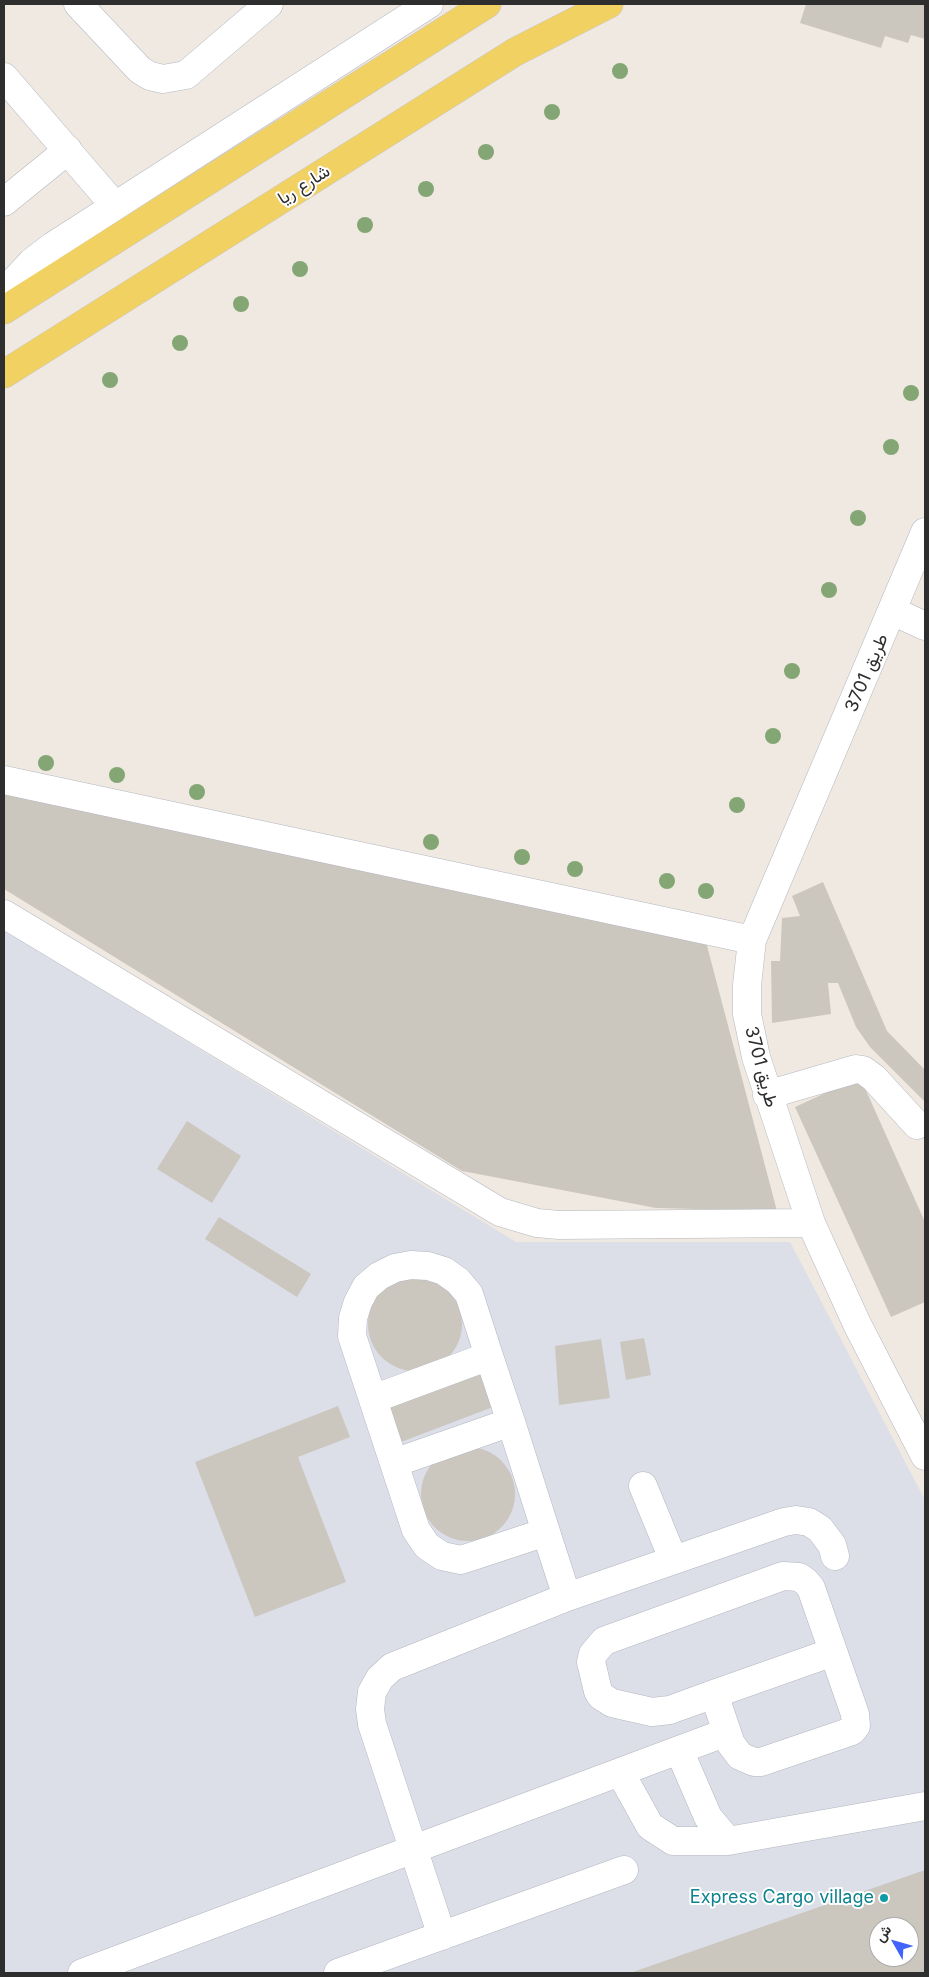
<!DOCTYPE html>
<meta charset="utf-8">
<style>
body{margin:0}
#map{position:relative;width:929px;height:1977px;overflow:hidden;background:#efe9e1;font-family:Inter,Vazirmatn,sans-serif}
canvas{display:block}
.frame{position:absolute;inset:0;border:5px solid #2e2e2e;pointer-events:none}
.north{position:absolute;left:869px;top:1917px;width:50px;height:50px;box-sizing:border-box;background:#fff;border:1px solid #ababab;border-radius:50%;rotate:308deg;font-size:14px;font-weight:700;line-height:20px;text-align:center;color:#2e2e2e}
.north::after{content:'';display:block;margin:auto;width:18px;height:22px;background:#4264fb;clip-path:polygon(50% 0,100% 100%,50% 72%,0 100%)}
</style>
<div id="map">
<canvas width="929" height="1977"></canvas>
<div class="frame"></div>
<div class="north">ش</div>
</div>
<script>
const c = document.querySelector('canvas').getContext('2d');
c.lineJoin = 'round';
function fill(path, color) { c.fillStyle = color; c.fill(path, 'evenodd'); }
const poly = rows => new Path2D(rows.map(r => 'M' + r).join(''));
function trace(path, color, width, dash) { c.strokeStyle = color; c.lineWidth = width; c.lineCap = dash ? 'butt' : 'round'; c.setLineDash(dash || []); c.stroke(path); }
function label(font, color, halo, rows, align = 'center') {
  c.font = font + ' Inter,Vazirmatn,sans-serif'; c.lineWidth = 4; c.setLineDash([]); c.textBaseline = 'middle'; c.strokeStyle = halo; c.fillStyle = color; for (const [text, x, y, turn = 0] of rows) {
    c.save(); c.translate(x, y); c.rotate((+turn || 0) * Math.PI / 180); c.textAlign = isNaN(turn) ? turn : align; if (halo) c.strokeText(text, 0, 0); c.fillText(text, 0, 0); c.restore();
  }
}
fill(poly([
 [4,930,516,1242,790,1242,925,1500,925,1973,4,1973],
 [879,1927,909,1927,909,1957,879,1957]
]), '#dcdee8');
fill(poly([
 [806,4,925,4,925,39,911,35,908,43,885,36,881,48,800,23],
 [4,787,706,942,777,1211,656,1208,462,1171,4,889],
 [823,882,887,1031,925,1070,925,1102,870,1047,856,1027,838,983,828,983,831,1014,772,1023,771,961,780,961,782,918,800,916,792,896],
 [860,1077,925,1222,925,1302,891,1317,795,1107],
 [187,1121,241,1156,212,1203,157,1169],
 [219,1217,311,1274,297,1297,205,1239],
 '368 1324a47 47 0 1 1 94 0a47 47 0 1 1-94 0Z',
 [644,1338,651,1375,626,1380,620,1342],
 [601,1339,610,1398,559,1405,555,1346],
 [478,1369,493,1407,401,1442,387,1403],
 [338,1406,350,1437,298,1457,346,1582,255,1617,195,1462],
 '421 1494a47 47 0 1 1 94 0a47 47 0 1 1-94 0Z',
 [925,1870,925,1973,630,1973],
 [879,1927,909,1927,909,1957,879,1957]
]), '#cbc7bf');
const minor = poly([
 [78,4,140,70,150,76,163,79,186,75,269,4],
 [4,77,115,206],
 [4,202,68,150],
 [4,292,32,262,53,246,429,4],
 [925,532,752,940,747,985,747,1014,756,1057,811,1223,857,1324,925,1456],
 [893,611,925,626],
 [4,780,752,940],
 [4,914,500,1212,537,1223,559,1225,811,1223],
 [767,1095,856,1069,863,1070,874,1078,917,1125],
 [373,1399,489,1356],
 [394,1463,511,1422],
 [643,1486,673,1559],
 [546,1532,461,1560,442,1556,427,1546,416,1530,352,1336,353,1318,358,1302,366,1287,379,1276,395,1268,411,1265,428,1266,444,1271,458,1281,469,1294,489,1356,511,1422,546,1532,567,1597],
 [714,1694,731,1744,740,1756,754,1762,761,1762,852,1731,856,1726,855,1714,811,1588,806,1582,799,1577,783,1576,604,1641,593,1654,591,1662,598,1691,601,1696,612,1703,652,1712,670,1710,678,1707,714,1694,833,1652],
 [679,1750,708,1817,728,1841],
 [620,1772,650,1826,673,1841,728,1841,925,1806],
 [442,1936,372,1724,370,1709,372,1692,380,1678,392,1667,567,1597,784,1522,796,1520,809,1522,820,1529,832,1545,835,1556],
 [82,1973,727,1732],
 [338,1973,624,1870]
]);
const major = poly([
 [4,310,487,4],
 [4,374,515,52,609,4]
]);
trace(minor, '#b4b7c1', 29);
trace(major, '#c9c9c9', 29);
trace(minor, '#fff', 28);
trace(major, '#f2d163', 28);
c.fillStyle = '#84a574';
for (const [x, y] of [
 [620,71],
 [552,112],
 [486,152],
 [426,189],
 [365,225],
 [300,269],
 [241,304],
 [180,343],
 [110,380],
 [911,393],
 [891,447],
 [858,518],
 [829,590],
 [792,671],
 [773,736],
 [46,763],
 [117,775],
 [197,792],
 [737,805],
 [431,842],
 [522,857],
 [575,869],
 [667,881],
 [706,891]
]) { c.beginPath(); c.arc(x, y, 8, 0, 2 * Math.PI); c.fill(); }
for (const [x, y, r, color] of [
 [884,1898,5,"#0f9aa8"]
]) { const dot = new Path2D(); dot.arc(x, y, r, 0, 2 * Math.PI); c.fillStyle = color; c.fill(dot); trace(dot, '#fff', 2); }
label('18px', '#2e2e2e', '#fff', [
 ["شارع ريا",304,185,-32],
 ["طريق 3701",867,673,-67],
 ["طريق 3701",761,1067,75]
]);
label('18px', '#0d838f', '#fff', [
 ["Express Cargo village",874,1898]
], 'right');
</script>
